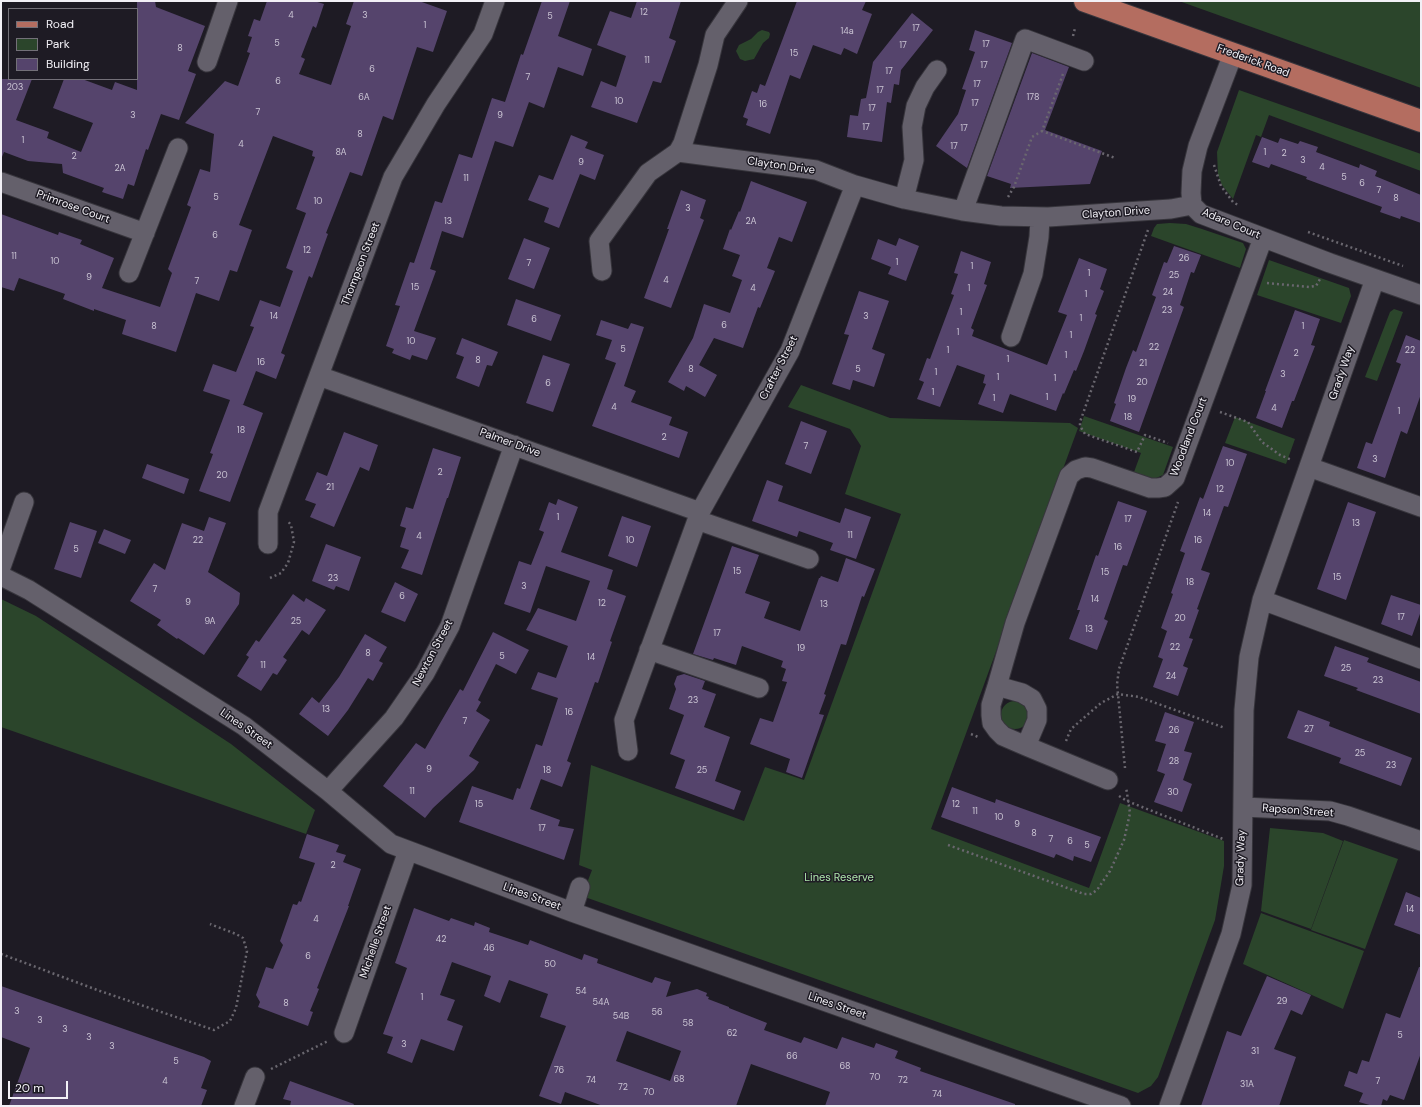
<!DOCTYPE html>
<style>
body{margin:0}
#map{position:relative;width:1422px;height:1107px;overflow:hidden;background:#1e1b24;font-family:"DM Sans",sans-serif}
canvas{display:block}
.frame{position:absolute;inset:0;border:2px solid #f2f0f6;pointer-events:none}
.legend{position:absolute;left:8px;top:8px;width:130px;height:72px;box-sizing:border-box;background:#1e1b24;border:1px solid #737078;margin:0;padding:5px 7px;list-style:none;font-size:12px;color:#f2f0f6}
.legend li{display:flex;align-items:center;gap:8px;height:20px}
.legend b{width:20px;border:1px solid #737078}
.scale{position:absolute;left:8px;top:1081px;width:60px;height:18px;box-sizing:border-box;border:2px solid #f2f0f6;border-top:0;padding-left:5px;font-size:12px;line-height:14px;white-space:nowrap;color:#f2f0f6;-webkit-text-stroke:3px #1e1b24;paint-order:stroke}
</style>
<div id="map">
<canvas width="1422" height="1107"></canvas>
<div class="frame"></div>
<ul class="legend">
<li><b style="height:5px;background:#b46d60"></b>Road</li>
<li><b style="height:11px;background:#2b452b"></b>Park</li>
<li><b style="height:11px;background:#55446c"></b>Building</li>
</ul>
<div class="scale">20 m</div>
</div>
<script>
const c = document.querySelector('canvas').getContext('2d');
c.lineJoin = 'round';
function fill(path, color) { c.fillStyle = color; c.fill(path, 'evenodd'); }
const poly = rows => new Path2D(rows.map(r => 'M' + r).join(''));
function trace(path, color, width, dash) { c.strokeStyle = color; c.lineWidth = width; c.lineCap = dash ? 'butt' : 'round'; c.setLineDash(dash || []); c.stroke(path); }
function label(font, color, halo, rows, align = 'center') {
  c.font = font + ' "DM Sans",sans-serif'; c.lineWidth = 3; c.setLineDash([]); c.textBaseline = 'middle'; c.strokeStyle = halo; c.fillStyle = color; for (const [text, x, y, turn = 0] of rows) {
    c.save(); c.translate(x, y); c.rotate((+turn || 0) * Math.PI / 180); c.textAlign = isNaN(turn) ? turn : align; if (halo) c.strokeText(text, 0, 0); c.fillText(text, 0, 0); c.restore();
  }
}
fill(poly([
 [1179,1,1421,1,1421,88,1394,78],
 [762,30,769,32,770,34,769,38,763,43,754,59,745,61,740,59,736,51,739,45,751,39,758,32],
 [1239,90,1421,154,1421,171,1269,115,1261,137,1256,135,1233,199,1222,185,1218,175,1217,152],
 [1170,223,1186,224,1202,229,1243,243,1246,249,1240,268,1151,236,1154,228,1157,224],
 [1269,260,1349,288,1351,296,1341,323,1257,295],
 [1394,309,1403,312,1377,381,1365,377,1390,312],
 [801,385,890,418,1070,423,1078,428,931,829,1089,888,1120,803,1224,841,1224,866,1215,920,1158,1077,1151,1086,1138,1093,582,896,592,870,579,865,591,765,744,821,765,767,804,780,901,514,845,494,861,446,850,429,788,407],
 [1084,416,1173,447,1163,475,1154,479,1134,472,1141,453,1079,431],
 [1235,417,1295,439,1286,464,1225,443],
 [1,599,36,616,231,744,315,810,306,834,1,727],
 '1001 715a14 14 0 1 1 28 0a14 14 0 1 1-28 0Z',
 [1270,828,1323,833,1343,841,1311,929,1261,911],
 [1344,840,1398,859,1365,949,1311,930],
 [1261,913,1364,951,1343,1009,1243,964]
]), '#2b452b');
fill(poly([
 [137,1,155,1,156,7,205,26,188,71,196,74,179,120,161,114,148,150,146,149,134,186,128,184,123,199,102,192,104,188,63,173,62,164,28,161,4,152,2,157,1,156,1,79,32,79,16,120,49,132,47,138,81,152,93,123,53,108,64,79,82,79,112,90,115,82,137,90],
 [267,1,314,1,324,4,316,28,313,26,301,57,305,59,299,74,331,85,351,26,346,24,354,1,419,1,447,11,433,52,417,47,393,120,383,116,362,176,350,172,326,233,328,234,312,278,309,276,281,353,285,355,276,379,256,371,243,405,241,404,263,413,230,502,199,491,213,454,210,453,230,400,203,391,213,364,236,372,254,327,250,326,260,300,280,307,293,271,286,268,306,213,296,209,315,157,312,156,313,151,273,136,239,225,252,230,237,272,230,270,219,301,196,293,176,352,122,334,126,320,94,309,94,311,63,299,65,294,19,278,14,291,1,287,1,214,58,235,59,232,82,240,80,244,114,258,102,288,160,307,172,273,168,269,191,207,187,205,200,169,210,172,214,134,185,123,225,81,238,86,250,53,247,52,252,37,248,36,254,19,260,21],
 [542,1,570,1,558,36,592,49,583,76,558,67,544,108,529,102,513,147,495,141,463,238,442,231,430,269,436,271,414,331,436,338,427,360,412,355,410,360,392,353,394,349,386,346,400,306,395,305,410,262,414,263,435,201,442,203,459,154,472,158,492,98,505,102,521,54,523,55],
 [637,1,681,1,669,38,676,41,661,83,653,81,637,123,591,107,601,81,616,87,626,56,597,45,610,11,631,18],
 [797,1,866,1,862,10,872,14,857,54,844,48,841,55,813,45,800,79,790,75,770,134,746,125,748,119,743,117,752,91,757,93,760,84,765,86],
 [912,13,933,30,901,70,899,85,894,84,891,103,887,102,882,142,847,137,850,115,858,116,861,99,866,98,873,62],
 [975,30,1012,43,967,168,936,146,958,114,966,90,962,89,975,52,969,50],
 [1032,53,1069,67,1045,130,1102,151,1090,184,1010,188,1011,184,987,176],
 [571,135,588,142,585,148,604,155,595,180,580,174,559,228,544,222,549,208,528,200,539,175,553,180],
 [1262,137,1278,143,1280,138,1298,144,1300,141,1318,147,1316,152,1359,168,1360,164,1377,171,1375,176,1421,195,1421,223,1401,216,1400,219,1380,212,1382,207,1306,179,1307,177,1271,164,1269,168,1252,162],
 [751,181,807,202,792,242,779,237,767,268,775,271,760,308,758,307,743,348,714,338,699,365,717,375,705,397,686,386,684,391,668,382,693,338,704,304,730,313,742,280,732,276,740,255,723,249,730,229,731,230,739,211,740,212],
 [681,190,706,200,700,218,704,220,671,308,644,298,669,229,667,229],
 [524,238,550,248,534,289,508,279],
 [899,238,919,246,906,281,888,274,891,267,871,259,878,239,896,246],
 [1174,246,1201,255,1194,273,1191,272,1180,305,1184,307,1139,432,1110,421,1116,404,1114,403,1126,368,1133,350,1136,352,1156,297,1152,295,1164,262,1167,263],
 [961,251,991,262,984,284,987,285,971,328,974,330,972,336,1047,365,1067,315,1058,312,1079,258,1107,269,1100,289,1104,291,1095,314,1097,315,1084,351,1076,371,1074,370,1064,394,1063,393,1056,411,1010,394,1003,413,978,404,986,384,983,383,985,375,957,365,940,407,917,399,924,382,919,380,927,358,930,359,954,295,951,294,958,274,954,273],
 [859,291,889,301,872,349,885,354,874,387,853,380,850,390,832,384,849,335,844,334],
 [516,299,561,315,551,341,507,325],
 [1295,310,1320,319,1311,345,1315,346,1294,401,1292,401,1282,428,1256,418,1266,391,1265,391],
 [601,320,628,329,631,323,644,327,624,386,636,391,631,402,672,417,669,425,688,432,679,458,592,426,616,363,605,359,612,340,596,335],
 [1406,335,1421,341,1421,394,1407,434,1401,431,1385,478,1357,468,1366,442,1372,444,1401,364,1396,362],
 [462,338,498,352,492,366,487,365,479,387,456,378,464,357,456,354],
 [543,355,570,364,553,412,526,403],
 [801,421,827,431,811,474,785,464],
 [344,432,378,445,369,471,360,467,334,527,310,517,316,504,305,500,317,472,327,476],
 [1223,446,1247,454,1228,507,1224,506,1201,570,1210,573,1197,609,1199,610,1189,638,1193,639,1183,666,1188,668,1178,696,1153,687,1163,659,1158,657,1167,631,1161,628,1173,594,1171,593,1185,553,1180,551,1200,497,1203,499],
 [433,448,461,457,448,498,447,498,422,575,401,568,409,550,400,547,406,528,400,526,406,507,413,509],
 [147,464,189,479,184,494,142,478],
 [767,480,783,486,778,501,840,523,845,508,871,517,856,559,830,550,833,543,799,531,797,537,752,521],
 [558,499,578,507,561,552,613,570,607,589,626,596,610,641,612,642,598,683,595,682,567,761,571,763,562,787,541,779,530,809,560,820,558,826,574,829,564,860,459,822,472,786,513,800,517,788,520,789,536,744,542,746,558,698,531,689,538,672,556,678,568,646,526,630,538,608,576,621,590,581,546,566,530,613,504,604,519,561,531,565,544,532,539,530,549,502,556,505],
 [1118,501,1147,511,1127,566,1123,565,1104,619,1108,621,1097,650,1069,639,1080,610,1077,610,1096,555,1098,556],
 [1348,502,1376,512,1346,600,1317,589],
 [622,516,651,526,637,567,608,556],
 [209,517,226,523,208,572,240,593,239,604,204,655,178,638,177,639,157,625,161,620,130,601,154,563,165,570,182,523,204,531],
 [70,522,97,531,81,578,54,569],
 [104,529,131,540,125,554,98,543],
 [326,544,361,557,349,591,336,586,334,590,312,581],
 [732,546,759,555,745,593,770,602,764,618,800,631,819,578,820,578,821,576,838,582,846,558,875,569,864,597,862,596,846,645,841,644,824,694,826,695,819,714,824,715,802,778,786,772,790,759,750,744,760,718,773,722,787,682,782,681,786,669,781,667,783,661,742,646,736,665,714,658,713,660,693,654],
 [395,582,418,594,405,622,381,612],
 [293,594,304,602,306,598,326,610,309,635,302,630,283,657,287,660,277,675,273,673,261,691,237,676,249,657,246,655,256,640,259,642],
 [1391,595,1421,605,1421,611,1412,636,1381,624],
 [493,632,529,650,516,674,496,664,478,700,481,702,476,711,490,720,469,756,479,762,474,770,433,808,425,818,383,786,416,743,425,749,460,689,463,691],
 [365,634,387,647,379,661,383,663,373,681,368,678,348,710,328,736,299,714,312,697,319,703,339,677],
 [1335,646,1369,658,1367,662,1421,682,1421,714,1356,690,1358,688,1324,676],
 [684,674,705,681,702,689,716,694,704,727,730,737,715,781,741,791,734,810,675,788,685,760,670,754,684,715,669,709,676,689,674,684,677,676],
 [1298,710,1330,722,1329,726,1412,758,1401,786,1339,763,1341,758,1287,738],
 [1165,712,1194,722,1184,751,1192,753,1183,780,1192,784,1182,812,1154,802,1165,774,1157,771,1166,744,1155,741],
 [952,787,995,803,996,799,1101,837,1091,862,1074,856,1073,861,1056,854,1054,858,941,817],
 [307,834,339,845,336,852,346,855,343,862,361,869,348,906,349,906,317,988,319,989,310,1011,313,1012,308,1026,258,1007,260,1002,256,995,266,967,273,969,283,945,280,941,293,904,297,905,299,901,301,902,315,863,299,858],
 [1406,892,1421,898,1421,935,1394,925],
 [414,908,449,921,451,918,474,926,475,922,490,928,489,932,528,945,530,940,582,960,584,954,598,959,597,963,652,983,655,977,671,982,666,997,697,989,707,993,706,996,709,997,708,999,729,1007,729,1008,767,1023,764,1030,801,1043,804,1037,837,1049,842,1037,874,1048,876,1043,898,1051,895,1058,921,1068,920,1071,1015,1104,1015,1106,825,1106,830,1092,751,1064,736,1106,603,1106,565,1092,561,1104,539,1096,566,1026,540,1017,548,994,509,980,500,1003,484,996,491,976,452,962,440,995,455,1000,447,1020,463,1026,454,1051,421,1039,412,1063,387,1053,393,1037,383,1034,407,968,395,963],
 [627,1031,681,1051,670,1081,616,1061],
 [1419,967,1421,967,1421,1053,1404,1100,1390,1095,1387,1101,1383,1099,1381,1106,1373,1106,1359,1102,1363,1093,1344,1086,1349,1071,1357,1074,1362,1060,1369,1062,1386,1013,1400,1018],
 [1267,976,1311,995,1302,1015,1291,1010,1274,1049,1296,1057,1279,1106,1201,1106,1227,1031,1241,1036],
 [1,986,204,1057,211,1061,201,1088,207,1090,201,1106,9,1106,30,1048,1,1037],
 [290,1081,354,1104,353,1106,290,1106,291,1101,283,1099]
]), '#55446c');
const minor = poly([
 [1233,54,1198,146,1192,171,1191,193,1192,205,1201,214,1330,263,1421,295],
 [207,62,228,1],
 [678,152,816,170,855,185,904,199,963,211,1001,216,1048,217,1171,209,1192,205],
 [1,182,145,233],
 [904,199,914,160,912,127,916,106,925,87,937,70],
 [963,211,1025,39,1084,61],
 [602,271,599,241,648,173,678,152,683,143,708,65,715,35,738,1],
 [129,273,178,148],
 [1011,337,1033,274,1039,237,1040,218],
 [319,376,700,512],
 [1309,467,1421,507],
 [697,520,809,559],
 [268,544,268,512,393,177,436,104,483,34,495,1],
 [1,567,24,502],
 [1,576,29,590,244,726,328,791,391,844,572,912,1121,1106],
 [1262,600,1421,659],
 [649,650,759,688],
 [997,686,1022,693,1032,699,1037,709,1037,720,1026,746],
 [628,751,624,720,700,512,790,351,855,185],
 [1108,780,1026,746,1003,736,997,730,992,723,991,715,991,705,997,686,1015,623,1069,476,1076,470,1085,467,1092,468,1150,488,1158,488,1165,487,1175,478,1263,238],
 [328,791,394,718,425,673,450,626,514,445],
 [1243,807,1330,811,1348,816,1421,841],
 [572,912,580,887],
 [344,1033,408,851],
 [244,1106,255,1077],
 [1169,1106,1231,934,1242,885,1244,710,1249,657,1262,600,1375,279]
]);
const major = poly([
 [1085,1,1421,121]
]);
trace(minor, '#37353c', 21);
trace(major, '#37353c', 24);
trace(poly([
 [1073,36,1075,28],
 [1063,74,1042,131,1115,158],
 [1214,165,1221,186,1233,202,1238,205],
 [1008,197,1014,187,1032,137,1042,131],
 [1148,230,1080,422,1080,426,1085,434,1137,452,1145,435,1168,443],
 [1308,232,1403,266],
 [1267,283,1309,287,1316,286,1320,279],
 [1220,412,1248,422,1262,442,1280,455,1292,460],
 [270,578,281,573,288,563,294,542,291,525,287,520],
 [971,734,978,737],
 [1066,741,1071,729,1101,703,1118,694,1139,697,1225,728],
 [1125,768,1117,684,1119,669,1178,502],
 [1119,796,1127,801,1223,839],
 [948,845,1084,894,1091,894,1097,890,1110,871,1124,840,1130,813,1126,787],
 [1,954,100,991,214,1030,230,1021,236,1008,247,951,243,938,236,934,210,924],
 [271,1069,328,1041]
]), '#6a676f', 2.5, [2, 3]);
trace(minor, '#64606b', 19);
trace(major, '#b46d60', 22);
label('9px', '#cbc5d4', null, [
 ["12",644,13],
 ["4",291,16],
 ["3",365,16],
 ["5",550,17],
 ["1",425,26],
 ["17",916,29],
 ["14a",847,32],
 ["5",277,44],
 ["17",986,45],
 ["17",903,46],
 ["8",180,49],
 ["15",794,54],
 ["11",647,61],
 ["17",984,66],
 ["6",372,70],
 ["17",889,72],
 ["7",528,78],
 ["6",278,82],
 ["17",977,85],
 ["203",15,88],
 ["17",880,91],
 ["6A",364,98],
 ["178",1033,98],
 ["10",619,102],
 ["17",975,104],
 ["16",763,105],
 ["17",872,109],
 ["7",258,113],
 ["3",133,116],
 ["9",500,116],
 ["17",866,128],
 ["17",964,129],
 ["8",360,135],
 ["1",23,141],
 ["4",241,145],
 ["17",954,147],
 ["8A",341,153],
 ["1",1265,153],
 ["2",1284,154],
 ["2",74,157],
 ["3",1303,161],
 ["9",581,163],
 ["4",1322,168],
 ["2A",120,169],
 ["5",1344,178],
 ["11",466,179],
 ["6",1362,184],
 ["7",1379,191],
 ["5",216,198],
 ["8",1396,199],
 ["10",318,202],
 ["3",688,209],
 ["13",448,222],
 ["2A",751,222],
 ["6",215,236],
 ["12",307,251],
 ["11",14,257],
 ["26",1184,259],
 ["10",55,262],
 ["1",897,263],
 ["7",529,264],
 ["1",972,267],
 ["1",1089,274],
 ["25",1174,276],
 ["9",89,278],
 ["4",666,281],
 ["7",197,282],
 ["15",415,288],
 ["4",753,289],
 ["1",969,289],
 ["24",1168,293],
 ["1",1086,295],
 ["23",1167,311],
 ["1",961,313],
 ["14",274,317],
 ["3",866,317],
 ["1",1081,319],
 ["6",534,320],
 ["6",724,326],
 ["8",154,327],
 ["1",1303,327],
 ["1",958,333],
 ["1",1071,336],
 ["10",411,342],
 ["22",1154,348],
 ["5",623,350],
 ["1",948,351],
 ["22",1410,351],
 ["2",1296,354],
 ["1",1066,356],
 ["1",1008,360],
 ["8",478,361],
 ["16",261,363],
 ["21",1143,364],
 ["8",691,370],
 ["5",858,370],
 ["1",936,373],
 ["3",1283,375],
 ["1",998,378],
 ["1",1055,379],
 ["20",1142,383],
 ["6",548,384],
 ["1",933,393],
 ["1",1047,398],
 ["1",994,399],
 ["19",1132,400],
 ["4",614,408],
 ["4",1274,409],
 ["1",1399,412],
 ["18",1128,418],
 ["18",241,431],
 ["2",664,438],
 ["7",806,447],
 ["3",1375,460],
 ["10",1230,464],
 ["2",440,473],
 ["20",222,476],
 ["21",330,488],
 ["12",1220,490],
 ["14",1207,514],
 ["1",558,518],
 ["17",1128,520],
 ["13",1356,524],
 ["11",850,536],
 ["4",419,537],
 ["22",198,541],
 ["10",630,541],
 ["16",1198,541],
 ["16",1118,548],
 ["5",76,550],
 ["15",737,572],
 ["15",1105,573],
 ["15",1337,578],
 ["23",333,579],
 ["18",1190,583],
 ["3",524,587],
 ["7",155,590],
 ["6",402,597],
 ["14",1095,600],
 ["9",188,603],
 ["12",602,604],
 ["13",824,605],
 ["17",1401,618],
 ["20",1180,619],
 ["9A",210,622],
 ["25",296,622],
 ["13",1089,630],
 ["17",717,634],
 ["22",1175,648],
 ["19",801,649],
 ["8",368,654],
 ["5",502,657],
 ["14",591,658],
 ["11",263,666],
 ["25",1346,669],
 ["24",1171,677],
 ["23",1378,681],
 ["23",693,701],
 ["13",326,710],
 ["16",569,713],
 ["7",465,722],
 ["27",1309,730],
 ["26",1174,731],
 ["25",1360,754],
 ["28",1174,762],
 ["23",1391,766],
 ["9",429,770],
 ["18",547,771],
 ["25",702,771],
 ["11",412,792],
 ["30",1173,793],
 ["15",479,805],
 ["12",956,805],
 ["11",975,812],
 ["10",999,818],
 ["9",1017,825],
 ["17",542,829],
 ["8",1034,834],
 ["7",1051,840],
 ["6",1070,842],
 ["5",1087,846],
 ["2",333,866],
 ["14",1410,910],
 ["4",316,920],
 ["42",441,940],
 ["46",489,949],
 ["6",308,957],
 ["50",550,965],
 ["54",581,992],
 ["1",422,998],
 ["29",1282,1002],
 ["54A",601,1003],
 ["8",286,1004],
 ["3",17,1012],
 ["56",657,1013],
 ["54B",621,1017],
 ["3",40,1021],
 ["58",688,1024],
 ["3",65,1030],
 ["62",732,1034],
 ["5",1400,1036],
 ["3",89,1038],
 ["3",404,1045],
 ["3",112,1047],
 ["31",1255,1052],
 ["66",792,1057],
 ["5",176,1062],
 ["68",845,1067],
 ["76",559,1071],
 ["70",875,1078],
 ["68",679,1080],
 ["74",591,1081],
 ["72",903,1081],
 ["4",165,1082],
 ["7",1378,1082],
 ["31A",1247,1085],
 ["72",623,1088],
 ["70",649,1093],
 ["74",937,1095]
]);
label('11px', '#f2f0f6', '#1e1b24', [
 ["Frederick Road",1253,61,20],
 ["Clayton Drive",781,166,8],
 ["Primrose Court",73,207,20],
 ["Clayton Drive",1116,213,-4],
 ["Adare Court",1231,224,23],
 ["Thompson Street",361,264,-69],
 ["Crafter Street",779,368,-63],
 ["Grady Way",1342,373,-71],
 ["Woodland Court",1189,437,-69],
 ["Palmer Drive",510,443,20],
 ["Newton Street",433,653,-62],
 ["Lines Street",246,729,35],
 ["Rapson Street",1298,811,4],
 ["Grady Way",1241,858,-88],
 ["Lines Street",532,897,20],
 ["Michelle Street",376,942,-71],
 ["Lines Street",837,1006,19]
]);
label('11px', '#ade5ab', '#1e1b24', [
 ["Lines Reserve",839,878]
]);
</script>
